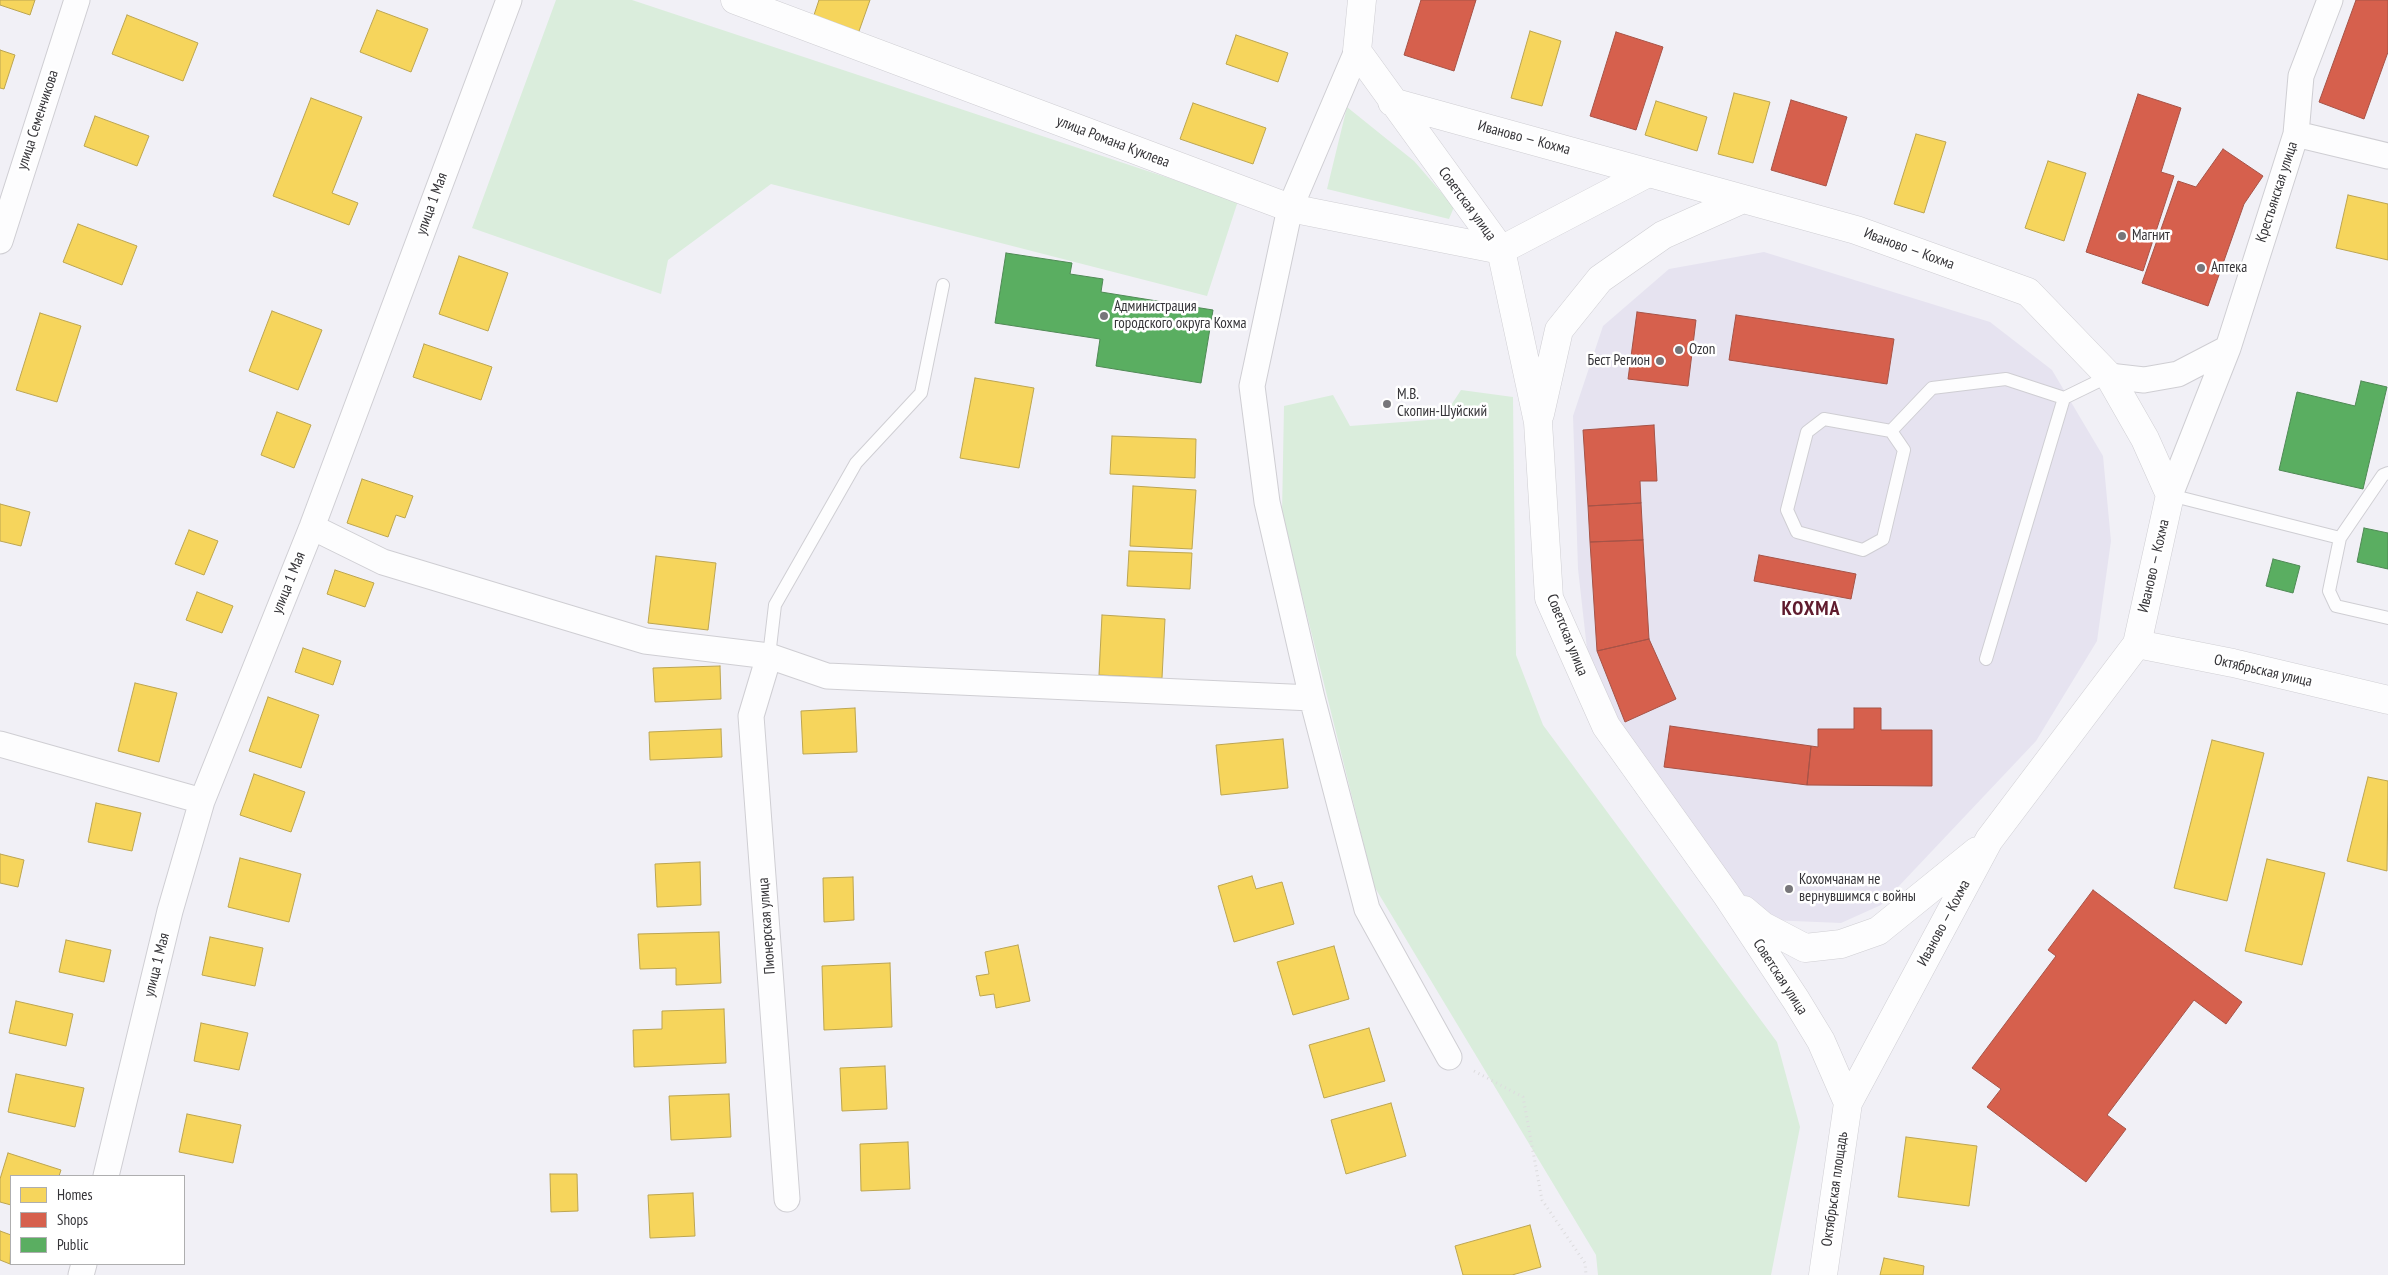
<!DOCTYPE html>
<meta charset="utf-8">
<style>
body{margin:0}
#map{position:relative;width:2388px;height:1275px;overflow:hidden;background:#f1f0f6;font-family:"PT Sans Narrow",sans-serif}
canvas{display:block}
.legend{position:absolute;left:10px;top:1175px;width:175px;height:90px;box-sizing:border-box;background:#fff;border:1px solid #aeaeaf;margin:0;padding:6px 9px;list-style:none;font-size:15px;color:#353438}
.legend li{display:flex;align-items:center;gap:10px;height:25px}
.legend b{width:25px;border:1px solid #aeaeaf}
</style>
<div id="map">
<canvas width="2388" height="1275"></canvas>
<ul class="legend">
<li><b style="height:14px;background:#f6d55c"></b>Homes</li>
<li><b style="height:14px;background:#d6604d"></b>Shops</li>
<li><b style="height:14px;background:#5aae61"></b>Public</li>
</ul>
</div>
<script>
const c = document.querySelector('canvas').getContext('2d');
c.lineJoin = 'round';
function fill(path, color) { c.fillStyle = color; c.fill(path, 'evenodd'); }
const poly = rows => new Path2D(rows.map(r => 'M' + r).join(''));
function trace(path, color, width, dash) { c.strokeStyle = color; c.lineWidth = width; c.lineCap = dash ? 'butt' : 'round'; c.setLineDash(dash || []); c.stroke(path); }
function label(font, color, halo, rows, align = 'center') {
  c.font = font + ' "PT Sans Narrow",sans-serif'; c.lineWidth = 5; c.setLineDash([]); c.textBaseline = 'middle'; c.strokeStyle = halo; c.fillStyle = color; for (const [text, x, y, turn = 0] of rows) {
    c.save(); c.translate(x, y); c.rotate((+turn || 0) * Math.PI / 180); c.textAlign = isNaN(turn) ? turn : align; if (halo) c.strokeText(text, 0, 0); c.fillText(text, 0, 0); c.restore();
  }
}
fill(poly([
 [1764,252,1990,322,2052,370,2103,456,2111,541,2097,641,2036,741,1881,905,1841,923,1769,920,1733,884,1623,734,1588,658,1578,569,1573,416,1603,326,1669,269]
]), '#e6e3f0');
fill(poly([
 [556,0,632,0,1238,201,1207,296,771,184,668,260,661,294,472,228],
 [1347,107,1414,161,1454,207,1449,219,1327,189],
 [1461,390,1513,397,1516,655,1543,725,1777,1042,1800,1127,1771,1275,1598,1275,1596,1255,1374,886,1282,514,1284,406,1333,395,1350,426,1442,419]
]), '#daeddc');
const homes = poly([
 [0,0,35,0,30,15,0,5,0,0],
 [819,0,870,0,858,34,813,18,819,0],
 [377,10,428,29,411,72,360,52,377,10],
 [127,15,198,43,183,81,112,54,127,15],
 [1530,31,1561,41,1542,106,1511,98,1530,31],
 [1236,35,1288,53,1278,82,1226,64,1236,35],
 [0,50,15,55,4,89,0,88,0,50],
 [1734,93,1770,102,1753,163,1718,154,1734,93],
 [311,98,362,117,332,193,358,203,349,225,273,196,311,98],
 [1656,101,1707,117,1697,151,1645,135,1656,101],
 [1193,103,1266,128,1253,164,1180,139,1193,103],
 [95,116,149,136,137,166,84,146,95,116],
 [1916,134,1946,142,1924,213,1894,204,1916,134],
 [2048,161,2086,173,2064,241,2025,228,2048,161],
 [2348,195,2388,204,2388,260,2336,248,2348,195],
 [78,224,137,246,122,285,63,262,78,224],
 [459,256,508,273,488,331,439,314,459,256],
 [272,311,322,330,298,390,249,371,272,311],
 [40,313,81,326,57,402,16,390,40,313],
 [424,344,492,367,481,400,413,377,424,344],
 [975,378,1034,388,1019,468,960,458,975,378],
 [277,412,311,425,294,468,261,455,277,412],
 [1112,436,1196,439,1195,478,1110,474,1112,436],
 [362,479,413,496,405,518,396,515,388,537,347,523,362,479],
 [1133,486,1196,490,1192,549,1130,546,1133,486],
 [0,504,30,512,21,546,0,541,0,504],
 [189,530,218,541,204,575,175,564,189,530],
 [1129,551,1192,553,1190,589,1127,586,1129,551],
 [656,556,716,563,708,630,648,623,656,556],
 [335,570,374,583,365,607,327,594,335,570],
 [197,592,233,606,222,633,186,620,197,592],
 [1102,615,1165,619,1162,678,1099,675,1102,615],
 [303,648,341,661,333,685,295,672,303,648],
 [720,666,721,699,655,702,653,668,720,666],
 [135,683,177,693,159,762,118,751,135,683],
 [268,697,319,715,301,768,249,751,268,697],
 [855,708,857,752,803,754,801,711,855,708],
 [721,729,722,757,650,760,649,732,721,729],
 [1283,739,1288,788,1221,795,1216,745,1283,739],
 [2212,740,2264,753,2227,901,2174,888,2212,740],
 [254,774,305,792,291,832,240,815,254,774],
 [2368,777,2388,781,2387,871,2347,861,2368,777],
 [96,803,141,813,132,851,88,842,96,803],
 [0,854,24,860,18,887,0,883,0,854],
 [240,858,301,874,289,922,228,907,240,858],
 [2267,859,2325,873,2302,965,2245,951,2267,859],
 [700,862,701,905,657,907,655,864,700,862],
 [1252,876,1256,889,1282,882,1294,924,1234,942,1218,886,1252,876],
 [853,877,854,920,824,922,823,878,853,877],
 [719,932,721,983,676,985,676,968,640,969,638,934,719,932],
 [210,937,263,948,255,986,202,975,210,937],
 [66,940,111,950,104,982,59,972,66,940],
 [1018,945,1030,1001,996,1008,994,994,980,996,976,976,989,974,985,952,1018,945],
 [1334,946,1349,999,1293,1015,1277,962,1334,946],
 [890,963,892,1027,824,1030,822,966,890,963],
 [16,1001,73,1014,66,1046,9,1033,16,1001],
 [724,1009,726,1063,634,1067,633,1030,662,1029,662,1011,724,1009],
 [201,1023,248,1033,239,1070,194,1061,201,1023],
 [1369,1028,1385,1081,1324,1098,1309,1045,1369,1028],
 [885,1066,887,1109,842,1111,840,1068,885,1066],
 [16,1074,84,1088,75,1127,8,1112,16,1074],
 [729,1094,731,1137,671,1140,669,1096,729,1094],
 [1391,1103,1406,1156,1346,1174,1331,1120,1391,1103],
 [187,1114,241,1125,233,1163,179,1152,187,1114],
 [1906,1137,1977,1146,1969,1206,1898,1197,1906,1137],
 [908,1142,910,1189,861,1191,860,1144,908,1142],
 [8,1153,61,1170,59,1176,11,1176,11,1205,0,1202,0,1179,8,1153],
 [550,1174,577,1174,578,1211,551,1212,550,1174],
 [693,1193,695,1236,650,1238,648,1195,693,1193],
 [1530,1225,1541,1267,1512,1275,1463,1275,1455,1246,1530,1225],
 [0,1231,11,1235,10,1264,0,1260,0,1231],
 [1884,1258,1924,1266,1923,1275,1880,1275,1884,1258]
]);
fill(homes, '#f6d55c');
trace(homes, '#bca551', 1);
const shops = poly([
 [1421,0,1476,0,1454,71,1404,55,1421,0],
 [2356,0,2388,0,2388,52,2364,119,2319,102,2356,0],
 [1616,32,1663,47,1636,130,1590,116,1616,32],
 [2138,94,2181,108,2161,172,2174,176,2143,271,2086,252,2138,94],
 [1791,100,1847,117,1826,186,1771,170,1791,100],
 [2223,149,2263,176,2244,204,2208,306,2142,283,2178,181,2196,187,2223,149],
 [1637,312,1696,320,1688,386,1628,379,1637,312],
 [1736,315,1894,339,1887,384,1729,360,1736,315],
 [1654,425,1657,481,1640,481,1641,503,1588,506,1583,430,1654,425],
 [1641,503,1643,540,1590,542,1588,506,1641,503],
 [1643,540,1649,639,1597,651,1590,542,1643,540],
 [1759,555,1856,574,1851,599,1754,581,1759,555],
 [1649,639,1676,699,1625,722,1597,651,1649,639],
 [1854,708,1881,708,1881,730,1932,730,1932,786,1807,785,1811,746,1818,747,1818,729,1854,729,1854,708],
 [1670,726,1811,746,1807,785,1664,767,1670,726],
 [2093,890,2242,1002,2226,1024,2194,1000,2107,1115,2126,1129,2086,1182,1987,1107,2001,1089,1972,1068,2056,956,2048,950,2093,890]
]);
fill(shops, '#d6604d');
trace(shops, '#a65347', 1);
const public = poly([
 [1006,253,1072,263,1070,274,1103,279,1101,292,1213,310,1201,383,1096,366,1100,339,995,323,1006,253],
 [2361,381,2387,387,2363,489,2279,470,2297,392,2355,406,2361,381],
 [2364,528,2388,533,2388,569,2357,562,2364,528],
 [2273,559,2300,566,2293,593,2266,586,2273,559]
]);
fill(public, '#5aae61');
trace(public, '#4f8955', 1);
const service = poly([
 [1891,431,1904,450,1883,539,1863,550,1797,532,1787,510,1807,432,1824,419,1891,431,1932,388,2006,379,2064,398],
 [2170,495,2340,538,2329,591,2336,606,2388,618],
 [2340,538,2383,475,2388,473],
 [769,656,775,605,856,463,921,393,943,285],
 [1986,659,2064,398,2109,376]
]);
const minor = poly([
 [1357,51,1290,208,1252,386,1267,502,1312,698,1367,909,1449,1057],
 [2296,134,2388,156],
 [0,241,77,0],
 [2109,376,2144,380,2178,374,2228,348],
 [2170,495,2228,348,2296,134,2301,76,2330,0],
 [312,527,383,562,645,641,769,656,827,676,1312,698],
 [769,656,751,716,787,1199],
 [0,744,202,801],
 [106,1176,170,911,202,801,312,527,509,0],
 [81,1275,84,1264]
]);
const tertiary = poly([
 [735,0,1290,208,1501,250,1648,173],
 [2137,644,2233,663,2388,700]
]);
const secondary = poly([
 [1362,0,1357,51,1501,250,1538,422,1549,598,1606,726,1726,894,1796,1000,1821,1041,1848,1103],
 [1392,102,1856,230,2028,292,2109,376,2145,439,2170,495,2137,644,1989,840,1848,1103,1823,1275],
 [1540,414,1559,330,1600,279,1663,235,1743,199],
 [1744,910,1763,926,1805,948,1841,944,1878,931,1977,851]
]);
trace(service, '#cfced3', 14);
trace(minor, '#cfced3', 27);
trace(tertiary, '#cfced3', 29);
trace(secondary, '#cfced3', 29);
trace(poly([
 [1474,1071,1523,1097,1542,1200,1585,1263,1586,1275]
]), '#dddcde', 3, [1, 4]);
trace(service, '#fdfdfe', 12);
trace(minor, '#fdfdfe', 25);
trace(tertiary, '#fdfdfe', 28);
trace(secondary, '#fdfdfe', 28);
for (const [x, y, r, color] of [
 [2122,236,5,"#77767a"],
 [2201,268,5,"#77767a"],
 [1104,316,5,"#77767a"],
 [1679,350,5,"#77767a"],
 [1660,361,5,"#77767a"],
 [1387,404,5,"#77767a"],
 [1789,889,5,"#77767a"]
]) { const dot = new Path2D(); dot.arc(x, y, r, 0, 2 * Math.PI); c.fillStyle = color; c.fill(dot); trace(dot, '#fff', 2); }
label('15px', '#353438', '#fff', [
 ["улица Семенчикова",38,120,-72],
 ["Иваново — Кохма",1524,138,15],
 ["улица Романа Куклева",1113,142,21],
 ["Крестьянская улица",2277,192,-72],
 ["улица 1 Мая",432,204,-70],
 ["Советская улица",1467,204,54],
 ["Иваново — Кохма",1909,249,20],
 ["Иваново — Кохма",2154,566,-77],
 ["улица 1 Мая",289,583,-68],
 ["Советская улица",1567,635,68],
 ["Октябрьская улица",2263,671,13],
 ["Иваново — Кохма",1944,923,-62],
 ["Пионерская улица",767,926,-94],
 ["улица 1 Мая",157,965,-76],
 ["Советская улица",1780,977,57],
 ["Октябрьская площадь",1835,1189,-82]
]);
label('15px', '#353438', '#fff', [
 ["Магнит",2132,236],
 ["Аптека",2211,268],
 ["Администрация",1114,307],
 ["городского округа Кохма",1114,324],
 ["Ozon",1689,350],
 ["Бест Регион",1650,361,"right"],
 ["М.В.",1397,395],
 ["Скопин-Шуйский",1397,412],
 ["Кохомчанам не",1799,880],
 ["вернувшимся с войны",1799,897]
], 'left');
c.letterSpacing = '1px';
label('bold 20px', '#5f1b2d', '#fff', [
 ["КОХМА",1811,609]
]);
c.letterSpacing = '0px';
</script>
